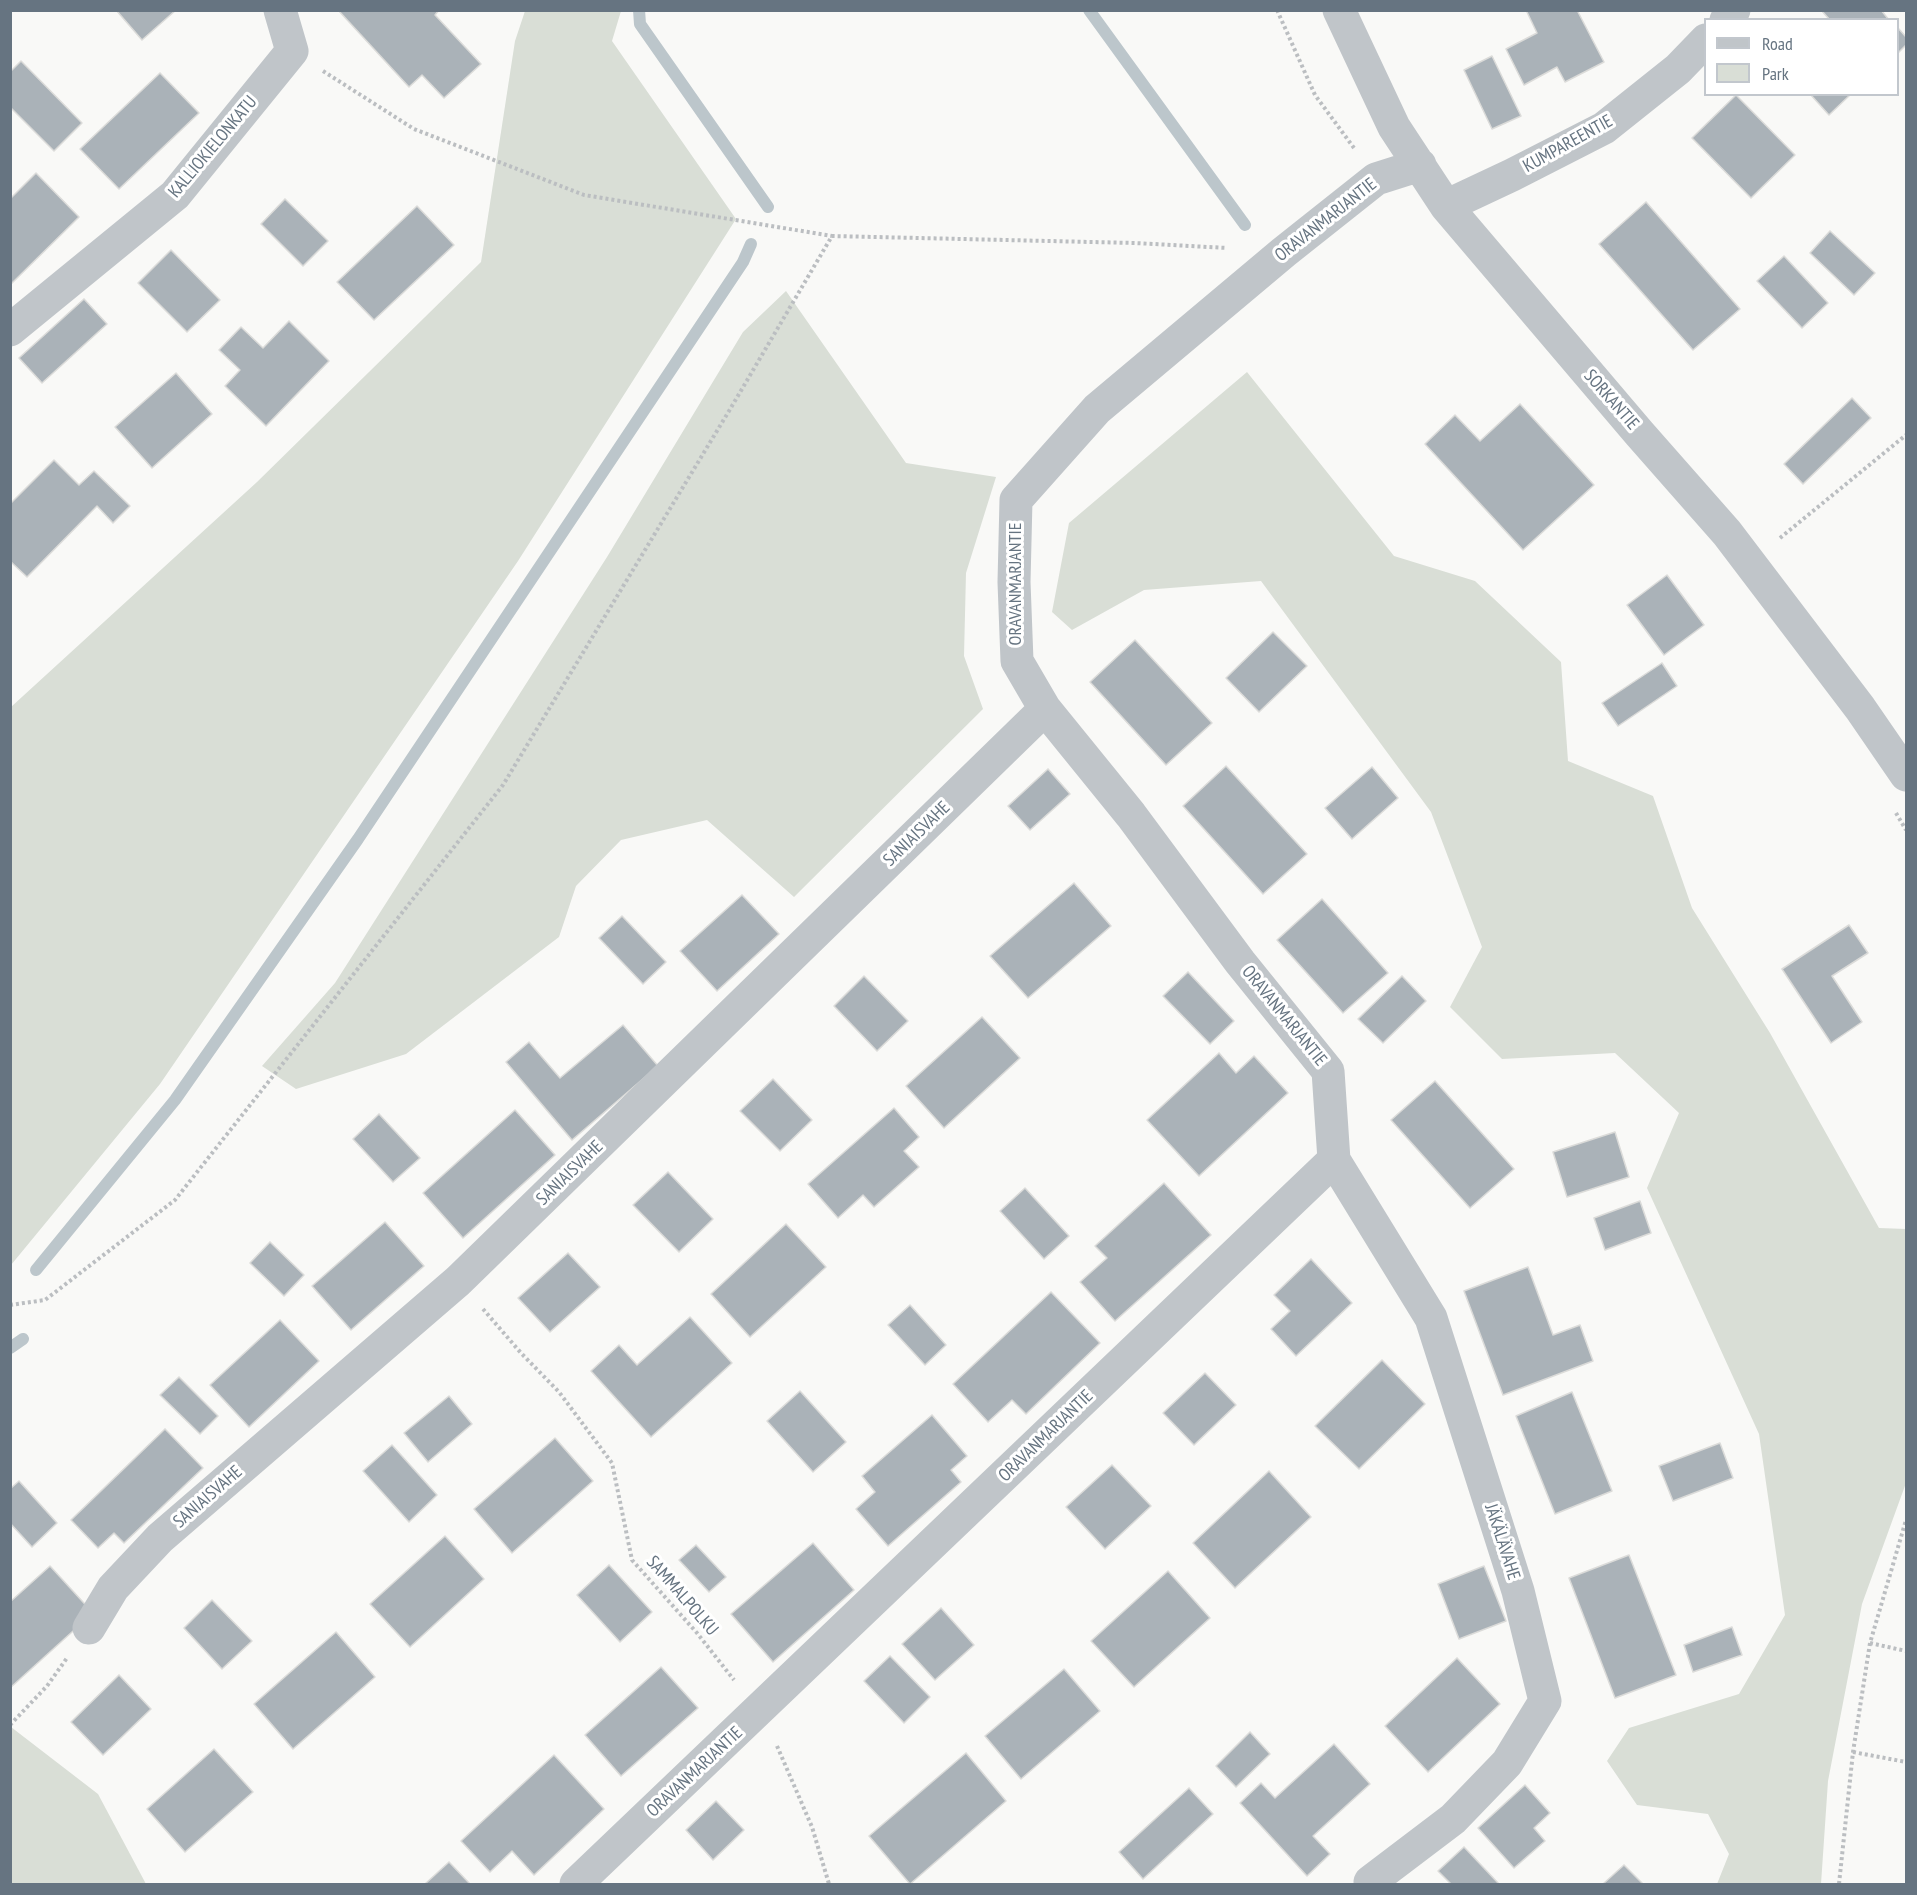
<!DOCTYPE html>
<meta charset="utf-8">
<style>
body{margin:0}
#map{position:relative;width:1917px;height:1895px;overflow:hidden;background:#f9f9f7;font-family:"PT Sans Narrow",sans-serif}
canvas{display:block}
.frame{position:absolute;inset:0;border:12px solid #667481;pointer-events:none}
.legend{position:absolute;left:1704px;top:18px;width:195px;height:78px;box-sizing:border-box;background:#fff;border:2px solid #c2c7cd;margin:0;padding:8px 10px;list-style:none;font-size:18px;color:#667481}
.legend li{display:flex;align-items:center;gap:12px;height:30px}
.legend b{width:30px;border:2px solid #c2c7cd}
</style>
<div id="map">
<canvas width="1917" height="1895"></canvas>
<div class="frame"></div>
<ul class="legend">
<li><b style="height:8px;background:#c0c5c9"></b>Road</li>
<li><b style="height:16px;background:#d9ded6"></b>Park</li>
</ul>
</div>
<script>
const c = document.querySelector('canvas').getContext('2d');
c.lineJoin = 'round';
function fill(path, color) { c.fillStyle = color; c.fill(path, 'evenodd'); }
const poly = rows => new Path2D(rows.map(r => 'M' + r).join(''));
function trace(path, color, width, dash) { c.strokeStyle = color; c.lineWidth = width; c.lineCap = dash ? 'butt' : 'round'; c.setLineDash(dash || []); c.stroke(path); }
function label(font, color, halo, rows, align = 'center') {
  c.font = font + ' "PT Sans Narrow",sans-serif'; c.lineWidth = 6; c.setLineDash([]); c.textBaseline = 'middle'; c.strokeStyle = halo; c.fillStyle = color; for (const [text, x, y, turn = 0] of rows) {
    c.save(); c.translate(x, y); c.rotate((+turn || 0) * Math.PI / 180); c.textAlign = isNaN(turn) ? turn : align; if (halo) c.strokeText(text, 0, 0); c.fillText(text, 0, 0); c.restore();
  }
}
fill(poly([
 [525,11,621,11,612,41,736,219,518,561,160,1084,11,1265,11,707,257,482,481,262,515,41],
 [786,291,906,463,996,477,966,573,964,656,983,709,794,897,707,820,621,840,576,886,559,937,406,1054,296,1089,262,1066,335,983,607,557,743,332],
 [1247,372,1394,556,1475,581,1561,662,1568,761,1653,796,1692,908,1770,1033,1879,1228,1906,1229,1906,1483,1862,1604,1828,1781,1821,1884,1717,1884,1729,1854,1708,1814,1637,1805,1607,1761,1629,1728,1739,1694,1785,1615,1759,1434,1647,1188,1679,1113,1615,1053,1502,1059,1450,1007,1482,947,1431,812,1261,581,1144,590,1072,630,1052,612,1069,523],
 [11,1727,98,1794,146,1884,11,1884]
]), '#d9ded6');
trace(poly([
 [639,10,640,24,768,207],
 [1089,10,1245,225],
 [36,1270,175,1100,358,839,743,262,751,244],
 [10,1348,23,1339]
]), '#bcc6cb', 12);
const building = poly([
 [116,10,176,10,142,40,116,10],
 [338,10,439,10,435,15,481,64,444,98,422,75,409,87,338,10],
 [1526,10,1577,10,1604,62,1565,82,1557,67,1524,85,1506,49,1537,33,1526,10],
 [1821,10,1881,10,1889,20,1830,20,1821,10],
 [1898,28,1906,37,1906,45,1898,53,1898,28],
 [1492,56,1521,116,1492,129,1464,70,1492,56],
 [21,61,82,123,54,151,10,107,10,72,21,61],
 [160,73,199,113,119,189,80,149,160,73],
 [1810,94,1851,94,1829,115,1810,94],
 [1736,95,1795,155,1751,198,1692,138,1736,95],
 [36,173,79,217,10,285,10,199,36,173],
 [285,199,328,241,303,266,261,224,285,199],
 [1646,202,1740,309,1693,350,1599,244,1646,202],
 [417,206,454,245,374,320,337,282,417,206],
 [1830,231,1875,273,1854,295,1810,253,1830,231],
 [171,250,220,300,187,332,138,283,171,250],
 [1784,256,1828,303,1802,328,1757,281,1784,256],
 [84,299,107,324,42,383,19,358,84,299],
 [289,321,329,361,266,426,225,386,240,370,219,350,241,327,263,348,289,321],
 [176,373,212,414,152,468,115,427,176,373],
 [1852,398,1871,418,1803,484,1784,464,1852,398],
 [1520,404,1594,485,1523,550,1425,444,1455,415,1480,441,1520,404],
 [54,460,79,485,94,471,130,506,113,523,97,506,27,577,10,561,10,504,54,460],
 [1667,575,1704,625,1664,655,1627,605,1667,575],
 [1273,632,1307,666,1259,712,1226,678,1273,632],
 [1135,640,1212,723,1166,765,1090,682,1135,640],
 [1662,663,1677,686,1618,726,1602,703,1662,663],
 [1226,766,1307,854,1263,894,1183,806,1226,766],
 [1372,767,1398,798,1352,839,1325,808,1372,767],
 [1048,769,1070,794,1030,830,1008,806,1048,769],
 [1074,883,1111,926,1028,998,990,956,1074,883],
 [742,895,779,934,717,991,680,951,742,895],
 [1322,899,1388,973,1343,1013,1277,940,1322,899],
 [622,916,666,962,643,984,599,938,622,916],
 [1849,925,1868,953,1832,976,1862,1022,1831,1043,1782,969,1849,925],
 [1188,972,1234,1021,1210,1044,1163,996,1188,972],
 [864,976,908,1021,877,1051,834,1006,864,976],
 [1402,976,1426,1001,1383,1043,1358,1019,1402,976],
 [982,1017,1020,1058,944,1128,906,1086,982,1017],
 [623,1025,658,1066,572,1140,506,1062,529,1042,560,1078,623,1025],
 [1219,1053,1236,1073,1254,1056,1288,1093,1199,1176,1147,1120,1219,1053],
 [773,1079,812,1120,780,1151,740,1111,773,1079],
 [1435,1081,1514,1169,1470,1208,1391,1120,1435,1081],
 [894,1108,919,1137,904,1151,919,1167,874,1207,863,1195,838,1218,808,1184,894,1108],
 [515,1110,555,1155,463,1238,423,1193,515,1110],
 [379,1114,420,1158,393,1182,353,1139,379,1114],
 [1615,1132,1629,1177,1567,1197,1553,1152,1615,1132],
 [668,1172,713,1219,679,1252,633,1205,668,1172],
 [1164,1183,1211,1235,1115,1321,1080,1282,1107,1258,1095,1246,1164,1183],
 [1025,1188,1069,1236,1044,1259,1000,1211,1025,1188],
 [1640,1201,1651,1233,1605,1250,1594,1218,1640,1201],
 [385,1222,424,1266,351,1330,312,1286,385,1222],
 [786,1224,826,1267,750,1337,711,1294,786,1224],
 [270,1242,304,1275,284,1296,250,1263,270,1242],
 [568,1253,600,1287,550,1332,518,1298,568,1253],
 [1311,1259,1352,1303,1296,1356,1271,1329,1290,1311,1274,1295,1311,1259],
 [1528,1267,1553,1335,1580,1325,1593,1361,1503,1395,1464,1291,1528,1267],
 [1051,1292,1100,1343,1026,1414,1012,1400,988,1422,953,1384,1051,1292],
 [910,1305,946,1345,925,1365,888,1325,910,1305],
 [690,1317,732,1363,651,1437,591,1371,619,1345,637,1365,690,1317],
 [280,1320,319,1361,249,1427,210,1385,280,1320],
 [1382,1360,1425,1404,1359,1469,1315,1426,1382,1360],
 [1205,1373,1236,1405,1194,1445,1163,1413,1205,1373],
 [179,1377,218,1416,200,1434,160,1395,179,1377],
 [800,1391,846,1442,813,1472,767,1421,800,1391],
 [1572,1392,1612,1491,1555,1514,1516,1416,1572,1392],
 [449,1396,472,1424,428,1462,404,1433,449,1396],
 [932,1415,967,1456,951,1470,961,1482,888,1546,856,1509,875,1492,862,1476,932,1415],
 [165,1429,203,1468,124,1543,114,1533,98,1548,71,1520,165,1429],
 [555,1438,593,1481,512,1553,474,1509,555,1438],
 [1720,1443,1733,1478,1673,1501,1659,1466,1720,1443],
 [392,1445,437,1495,409,1522,363,1471,392,1445],
 [1112,1465,1151,1506,1105,1549,1066,1507,1112,1465],
 [1269,1471,1311,1517,1235,1588,1193,1543,1269,1471],
 [19,1481,57,1523,32,1547,10,1523,10,1489,19,1481],
 [445,1536,484,1579,410,1647,370,1604,445,1536],
 [813,1543,854,1590,773,1662,731,1614,813,1543],
 [696,1545,726,1577,709,1592,679,1560,696,1545],
 [1629,1555,1676,1675,1615,1698,1569,1578,1629,1555],
 [609,1565,652,1612,620,1642,577,1595,609,1565],
 [50,1566,93,1613,10,1688,10,1602,50,1566],
 [1484,1566,1506,1621,1459,1639,1438,1584,1484,1566],
 [1168,1571,1210,1618,1134,1687,1091,1641,1168,1571],
 [212,1600,252,1641,222,1669,184,1628,212,1600],
 [941,1608,974,1645,935,1680,902,1644,941,1608],
 [1732,1627,1742,1655,1693,1672,1684,1645,1732,1627],
 [336,1632,375,1677,293,1749,254,1704,336,1632],
 [890,1656,930,1697,904,1723,864,1681,890,1656],
 [1457,1658,1500,1704,1428,1772,1385,1726,1457,1658],
 [661,1667,698,1708,621,1776,585,1735,661,1667],
 [1064,1669,1100,1711,1021,1779,985,1736,1064,1669],
 [119,1675,151,1709,103,1755,71,1722,119,1675],
 [1250,1732,1270,1754,1236,1787,1216,1766,1250,1732],
 [1334,1744,1370,1784,1313,1836,1330,1854,1307,1876,1240,1803,1261,1783,1275,1798,1334,1744],
 [214,1749,253,1792,185,1852,147,1809,214,1749],
 [966,1753,1006,1801,910,1884,869,1836,966,1753],
 [554,1755,604,1809,534,1875,512,1851,490,1872,461,1841,554,1755],
 [1525,1785,1550,1813,1534,1828,1545,1841,1514,1868,1478,1828,1525,1785],
 [1189,1788,1213,1814,1143,1879,1119,1852,1189,1788],
 [716,1801,744,1830,713,1860,686,1830,716,1801],
 [1464,1847,1499,1884,1451,1884,1438,1871,1464,1847],
 [449,1862,470,1884,425,1884,449,1862],
 [1624,1865,1643,1884,1603,1884,1624,1865]
]);
fill(building, '#aab2b8');
trace(building, '#dbdbd9', 1.5);
trace(poly([
 [1277,10,1315,95,1354,148],
 [323,71,414,129,584,195,832,236],
 [1780,538,1906,435],
 [1896,813,1906,830],
 [10,1305,45,1300,175,1200,503,785,729,411,832,236,1135,243,1227,248],
 [483,1309,521,1353,559,1392,612,1463,632,1560,697,1633,734,1680],
 [1870,1643,1906,1651],
 [10,1725,47,1686,67,1658],
 [777,1746,812,1827,829,1884],
 [1853,1752,1906,1762],
 [1839,1884,1853,1752,1870,1643,1906,1520]
]), '#bbbec1', 4, [3, 3]);
trace(poly([
 [1339,10,1394,127,1446,206,1639,433,1727,533,1860,708,1906,775],
 [1726,20,1734,10],
 [1446,206,1512,175,1604,128,1678,69,1706,40],
 [10,330,175,195,292,51,280,10],
 [1334,1160,1431,1318,1518,1591,1545,1701,1507,1763,1453,1819,1370,1882],
 [89,1628,113,1588,160,1538,458,1281,1045,709],
 [576,1884,1334,1160,1328,1071,1240,962,1131,815,1045,709,1017,661,1014,582,1016,500,1097,409,1284,252,1376,179,1420,165]
]), '#c0c5c9', 33);
label('18px', '#667481', '#fff', [
 ["KUMPAREENTIE",1568,144,-29],
 ["KALLIOKIELONKATU",213,147,-50],
 ["ORAVANMARJANTIE",1326,220,-38],
 ["SORKANTIE",1611,400,49],
 ["ORAVANMARJANTIE",1016,584,-90],
 ["SANIAISVAHE",917,834,-44],
 ["ORAVANMARJANTIE",1284,1016,51],
 ["SANIAISVAHE",570,1173,-44],
 ["ORAVANMARJANTIE",1046,1436,-44],
 ["SANIAISVAHE",208,1497,-41],
 ["JÄKÄLÄVAHE",1502,1542,72],
 ["SAMMALPOLKU",682,1596,49],
 ["ORAVANMARJANTIE",695,1772,-43]
]);
</script>
